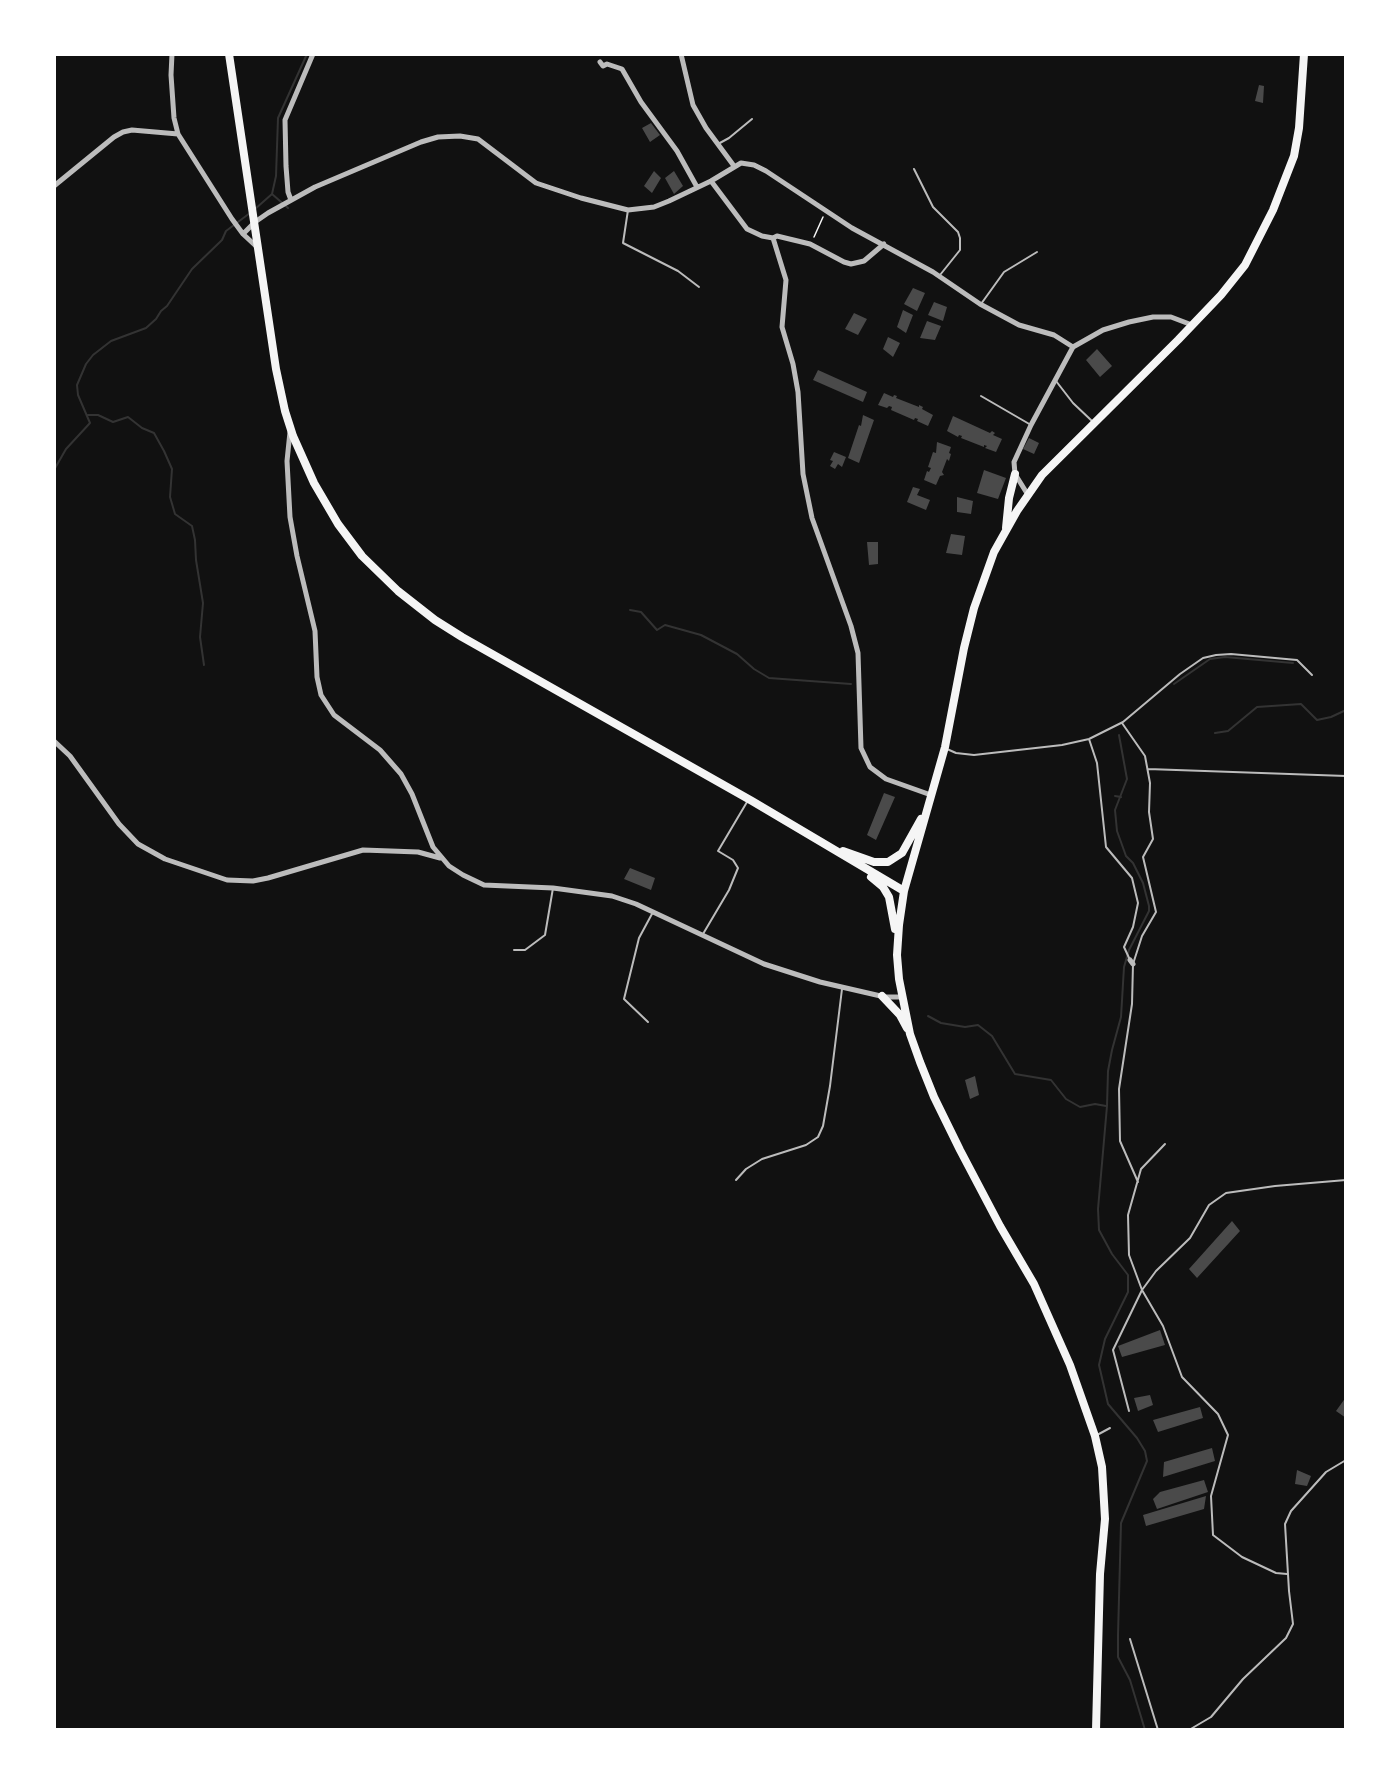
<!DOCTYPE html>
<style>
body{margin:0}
#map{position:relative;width:1400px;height:1784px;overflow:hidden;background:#111;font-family:Cabin,sans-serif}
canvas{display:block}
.frame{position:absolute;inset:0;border:56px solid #fff;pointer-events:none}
</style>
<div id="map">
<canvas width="1400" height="1784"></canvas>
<div class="frame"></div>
</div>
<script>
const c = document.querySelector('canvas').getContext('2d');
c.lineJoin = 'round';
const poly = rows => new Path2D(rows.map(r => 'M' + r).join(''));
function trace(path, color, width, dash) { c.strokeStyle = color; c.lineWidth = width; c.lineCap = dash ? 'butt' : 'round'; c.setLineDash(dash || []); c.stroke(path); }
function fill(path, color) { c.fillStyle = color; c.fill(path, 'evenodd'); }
trace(poly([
 [272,194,288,208],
 [255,209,272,194,276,176,278,118,307,54],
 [88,415,98,415,113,422,128,417,142,428,154,433,164,451,172,469,170,497,175,514,192,526,195,540,196,560,203,603,200,637,204,665],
 [54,470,66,449,90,423,78,395,77,385,86,364,93,355,111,341,146,328,156,319,161,311,167,306,192,269,222,240,226,231,250,213],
 [630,610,641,612,657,630,665,625,701,635,737,654,754,669,769,678,851,684],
 [1174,684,1210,659,1225,657,1293,663],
 [1215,733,1228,731,1257,707,1301,704,1317,720,1331,717,1346,710],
 [1119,735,1127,779,1115,810,1117,831,1126,856,1133,863,1143,883,1149,906,1149,911,1129,950,1124,967,1121,1017,1112,1050,1108,1071,1107,1106,1098,1209,1099,1230,1112,1254,1128,1275,1128,1292,1105,1339,1099,1365,1108,1404,1137,1438,1145,1451,1147,1461,1121,1523,1118,1635,1118,1657,1130,1680,1145,1730],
 [1115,796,1121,797],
 [928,1016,941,1023,965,1027,978,1025,992,1036,1015,1074,1051,1080,1066,1099,1080,1107,1095,1104,1106,1106]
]), '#333', 2);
fill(poly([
 [1259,85,1264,86,1263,103,1255,101],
 [651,123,660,135,650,142,642,128],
 [654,171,661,178,652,193,644,186],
 [674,171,683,186,674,194,665,178],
 [913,288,925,293,917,311,904,304],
 [934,302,947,307,943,321,928,315],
 [903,310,913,315,906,333,897,327],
 [854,313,867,319,858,335,845,329],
 [927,321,941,326,935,340,920,338],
 [888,337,900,343,893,357,883,349],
 [1097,349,1112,366,1100,377,1086,360],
 [818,370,867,392,863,402,813,380],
 [884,393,893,397,894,395,897,396,896,398,919,407,919,405,923,407,922,409,933,415,928,426,917,421,918,419,915,418,914,420,891,410,892,407,889,406,887,408,878,405],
 [863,415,874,420,859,463,848,458,859,425,861,426],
 [953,416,990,433,992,431,995,433,993,435,1002,439,996,452,985,448,987,446,984,445,984,447,961,438,962,436,959,435,958,437,947,431],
 [1029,438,1039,443,1034,454,1023,449],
 [937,442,951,447,949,453,951,454,949,461,947,459,942,472,944,475,940,476,936,485,924,480,927,471,929,472,931,468,928,467,933,452,936,453],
 [834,452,846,457,842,467,838,464,835,469,830,466,833,461,830,460],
 [984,470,1006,478,998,499,977,493],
 [913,487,920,489,917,495,930,500,926,510,907,502],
 [957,497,973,501,971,514,957,512],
 [951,534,965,536,962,555,946,553],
 [867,542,878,542,878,564,869,565],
 [884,793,895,797,876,840,867,835],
 [630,868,655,878,651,890,624,879],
 [975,1076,979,1095,970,1099,965,1080],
 [1232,1221,1240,1231,1197,1278,1189,1269],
 [1160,1330,1165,1345,1122,1357,1118,1346],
 [1150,1395,1153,1405,1138,1411,1134,1398],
 [1346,1397,1346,1418,1336,1411],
 [1200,1407,1203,1418,1158,1432,1153,1420],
 [1212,1448,1215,1461,1163,1477,1164,1462],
 [1297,1470,1311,1476,1307,1486,1295,1484],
 [1204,1480,1208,1492,1157,1509,1153,1499,1160,1492],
 [1206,1496,1204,1509,1146,1526,1143,1515]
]), '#4a4a4a');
trace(poly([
 [814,237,823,217]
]), '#f5f5f5', 1.5);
trace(poly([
 [718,144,729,138,752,119],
 [914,169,933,207,958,232,960,238,960,250,940,275],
 [628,210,623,243,678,271,699,287],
 [981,304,1004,272,1037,252],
 [1056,381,1073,403,1092,421],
 [981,396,1031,425],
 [1122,723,1145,756,1150,783,1149,812,1153,839,1143,857,1156,912,1142,936,1133,964,1132,1004,1119,1089,1120,1141,1138,1182],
 [1089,739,1097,763,1106,847,1132,878,1138,903,1133,927,1124,947,1130,960],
 [947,749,956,753,974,755,1062,745,1089,739,1123,722,1180,674,1203,658,1216,655,1231,654,1297,660,1312,675],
 [1148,769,1346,776],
 [703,934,729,890,738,868,733,860,718,851,747,802],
 [514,950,525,950,545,935,553,888],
 [648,1022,624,999,639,938,653,912],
 [1165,1144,1141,1169,1128,1215,1129,1255,1142,1290,1163,1326,1182,1377,1218,1414,1228,1435,1211,1496,1213,1535,1242,1557,1276,1573,1287,1574],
 [736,1180,746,1169,762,1159,806,1145,818,1137,823,1126,830,1086,842,989],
 [1129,1411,1113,1350,1142,1290,1156,1271,1190,1238,1209,1205,1226,1193,1275,1186,1346,1180],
 [1097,1435,1110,1428],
 [1130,1639,1158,1730],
 [1189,1730,1211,1717,1243,1679,1286,1638,1293,1624,1289,1591,1285,1524,1291,1511,1326,1472,1346,1460]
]), '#bcbcbc', 2);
trace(poly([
 [172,54,171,75,174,118,178,134,232,219,243,234,257,247],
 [681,54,693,105,706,128,734,166],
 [600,62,603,66,607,64,622,69,641,102,677,151,697,187],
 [711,181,747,229,762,236,773,238,777,236,810,244,844,262,851,264,864,261,884,244],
 [54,186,114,137,123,132,132,130,178,134],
 [291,200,288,192,286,166,285,120,313,54],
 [243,234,255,222,268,213,315,187,421,142,438,137,460,136,478,139,536,183,581,198,628,210,654,207,669,201,711,181,741,163,754,165,766,171,852,228,933,272,980,304,1019,325,1054,335,1073,347],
 [773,238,786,280,782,327,793,364,798,392,803,474,812,518,851,626,858,653,861,748,870,767,886,779,931,795],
 [1073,347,1103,330,1129,322,1153,317,1171,317,1192,325],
 [290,432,287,461,290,517,297,556,315,631,317,677,321,695,334,715,380,750,401,774,412,794,433,847,449,866,463,875,484,885,553,888,612,896,636,904,764,964,820,982,885,997,903,997],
 [1028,495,1015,474,1014,462,1031,425,1073,347],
 [54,741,70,756,119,824,138,844,165,859,227,880,253,881,268,878,363,850,418,852,440,858],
 [1130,960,1133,964]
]), '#bcbcbc', 5);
trace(poly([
 [229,54,276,369,285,411,293,436,314,483,338,524,362,556,398,591,435,620,462,637,752,801,904,891],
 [1006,528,1009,498,1015,474],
 [843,851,874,862,888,862,902,853,921,819],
 [871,877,883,887,889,897,895,929],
 [882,996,900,1015,907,1028],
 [1096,1730,1100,1574,1105,1519,1102,1467,1095,1436,1070,1365,1034,1284,1000,1226,960,1150,934,1097,920,1062,910,1034,899,979,897,955,899,925,904,891,945,747,964,648,974,608,994,552,1017,511,1042,475,1178,340,1221,295,1245,265,1273,210,1294,156,1299,128,1304,54]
]), '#f5f5f5', 8);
</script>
